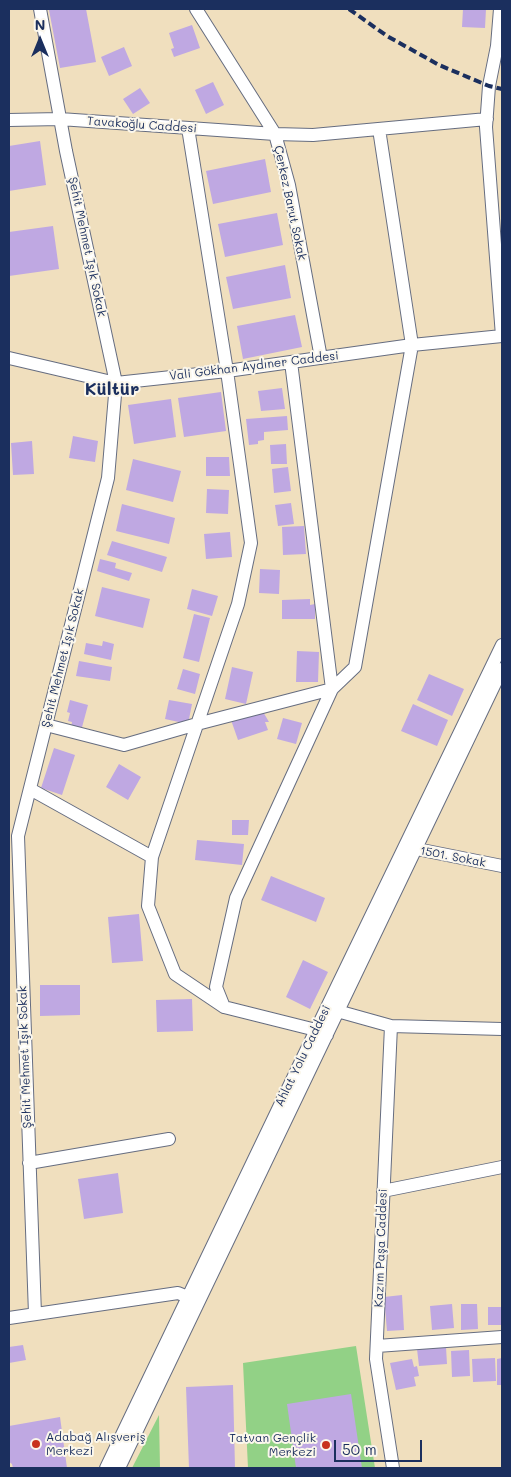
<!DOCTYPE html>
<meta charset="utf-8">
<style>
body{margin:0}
#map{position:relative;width:511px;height:1477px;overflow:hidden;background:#f0dfbe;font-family:Mali,sans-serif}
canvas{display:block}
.frame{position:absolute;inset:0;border:10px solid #1b2f5e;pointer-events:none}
.north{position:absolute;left:15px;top:15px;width:50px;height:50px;-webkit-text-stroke:4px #fbf7ec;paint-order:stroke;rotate:0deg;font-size:14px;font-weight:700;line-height:20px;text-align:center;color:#1b2f5e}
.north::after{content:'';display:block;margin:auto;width:18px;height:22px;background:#1b2f5e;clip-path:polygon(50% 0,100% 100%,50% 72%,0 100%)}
.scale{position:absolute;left:334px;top:1440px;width:88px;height:22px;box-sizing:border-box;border:2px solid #1b2f5e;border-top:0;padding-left:6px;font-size:15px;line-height:18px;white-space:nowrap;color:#1b2f5e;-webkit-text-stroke:4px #fbf7ec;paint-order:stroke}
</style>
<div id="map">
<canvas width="511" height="1477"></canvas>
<div class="frame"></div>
<div class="north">N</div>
<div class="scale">50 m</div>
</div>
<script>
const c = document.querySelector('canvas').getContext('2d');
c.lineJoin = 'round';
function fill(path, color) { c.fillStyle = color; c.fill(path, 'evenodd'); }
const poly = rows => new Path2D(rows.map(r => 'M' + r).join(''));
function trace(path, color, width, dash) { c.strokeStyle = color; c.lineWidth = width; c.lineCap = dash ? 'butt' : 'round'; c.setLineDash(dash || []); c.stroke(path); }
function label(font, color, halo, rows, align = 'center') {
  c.font = font + ' Mali,sans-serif'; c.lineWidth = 4; c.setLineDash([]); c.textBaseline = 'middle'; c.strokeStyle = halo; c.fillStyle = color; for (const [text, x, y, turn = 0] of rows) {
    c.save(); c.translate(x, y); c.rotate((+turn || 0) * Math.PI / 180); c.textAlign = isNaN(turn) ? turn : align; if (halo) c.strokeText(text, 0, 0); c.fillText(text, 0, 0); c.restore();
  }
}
fill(poly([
 [356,1346,375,1468,248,1468,243,1363],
 [159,1415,160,1468,132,1468]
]), '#92d186');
fill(poly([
 [57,9,86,9,96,62,60,68,49,10],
 [463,9,486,9,485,28,462,27],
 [192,25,200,48,174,57,171,49,174,48,169,33],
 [124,47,132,66,109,76,101,57],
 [213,82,224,105,206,114,195,90],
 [140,88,150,103,133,114,123,99],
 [40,141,46,185,9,191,9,146],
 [265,159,271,192,213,204,206,171],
 [277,213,283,245,225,257,218,224],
 [53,226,59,269,9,276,9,232],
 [285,265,291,298,233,309,226,277],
 [295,315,302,347,243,359,237,326],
 [282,388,285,409,261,411,258,391],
 [221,392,226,431,184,437,178,398],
 [171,399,176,437,134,444,128,405],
 [287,416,288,430,264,432,264,440,258,441,258,444,249,445,246,419],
 [73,436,98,441,95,462,69,458],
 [32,441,34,474,13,475,11,443],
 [286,444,287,464,271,464,270,445],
 [206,457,229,457,230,476,206,476],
 [133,459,181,471,173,502,126,490],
 [288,467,291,491,274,493,272,469],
 [207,489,229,490,228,514,206,513],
 [291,503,294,524,278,526,275,505],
 [122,504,175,518,169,544,116,531],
 [304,526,306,554,283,555,282,527],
 [230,532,232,557,206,559,204,534],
 [112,541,167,557,162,572,107,555],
 [100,559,116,563,115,568,132,573,129,581,97,571],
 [260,569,280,570,279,594,259,593],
 [102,587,150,599,143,628,95,616],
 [192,589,218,596,212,616,187,609],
 [310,599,310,605,315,604,315,619,282,619,282,600],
 [194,614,210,618,199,662,183,658],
 [103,641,114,644,111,660,84,654,86,643,102,646],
 [297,651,319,652,318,682,296,682],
 [79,661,112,667,110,681,76,676],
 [232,667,253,672,246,704,225,699],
 [183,669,200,674,195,694,177,689],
 [429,674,464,689,452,716,417,700],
 [70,700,88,705,81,731,71,728,72,722,68,721,70,713,67,712],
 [169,700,192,704,188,724,165,719],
 [413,704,448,720,437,746,401,731],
 [262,710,269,722,265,722,268,730,238,740,231,720],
 [283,718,302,723,296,744,277,739],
 [54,748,75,755,62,795,41,788],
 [119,764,141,777,128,800,106,787],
 [232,820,249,820,248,835,232,835],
 [197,840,244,844,242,865,195,860],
 [271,876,325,898,316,922,261,900],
 [139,914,143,961,112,963,108,917],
 [303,960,328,972,310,1009,286,997],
 [40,985,80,985,80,1015,40,1016],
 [192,999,193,1031,157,1032,156,1000],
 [118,1173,123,1213,84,1219,78,1179],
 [402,1295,404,1330,387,1331,384,1297],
 [452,1304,454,1328,432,1330,430,1306],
 [461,1304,477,1304,478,1329,461,1330],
 [488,1307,502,1307,502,1325,488,1325],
 [23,1345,26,1360,9,1363,9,1347],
 [446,1347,447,1364,419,1366,417,1349],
 [469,1350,470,1376,452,1377,451,1351],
 [495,1358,496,1381,473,1382,472,1359],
 [502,1358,502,1385,497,1385,497,1359],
 [412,1359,414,1367,417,1366,419,1376,414,1377,416,1386,396,1390,390,1363],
 [233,1385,235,1468,189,1468,186,1387],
 [351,1394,362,1468,296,1468,287,1404],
 [60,1417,67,1468,13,1468,12,1464,9,1462,9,1426]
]), '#bfa8e2');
const minor = poly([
 [196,9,275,134,289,185,321,358],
 [500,9,497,46,489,86,486,127,502,336],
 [9,120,60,119,275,134,313,135,487,119],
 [188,128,227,371,251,543,238,604,152,857,148,906,175,974,224,1007,316,1030,327,1035],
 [9,358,116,383,227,371,412,345,502,336],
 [46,725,124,745,197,724,332,689,291,362],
 [30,789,152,857],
 [407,847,502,866],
 [224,1007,216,987,236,898,332,689,355,667,412,345,379,129],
 [330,1009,391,1026,502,1029],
 [391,1026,376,1359,393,1468],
 [29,1163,169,1139],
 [383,1191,502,1167],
 [35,1314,18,836,108,478,116,383,66,151,40,9],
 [9,1318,178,1293,193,1299],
 [377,1346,502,1337],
 [106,1468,327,1007,502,645],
 [119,1468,502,669]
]);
trace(minor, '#666d80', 14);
trace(minor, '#fff', 12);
trace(poly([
 [349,9,387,36,439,65,489,86,502,89]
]), '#1b2f5e', 4, [8, 4]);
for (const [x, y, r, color] of [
 [36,1444,5,"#c8321e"],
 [326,1445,5,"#c8321e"]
]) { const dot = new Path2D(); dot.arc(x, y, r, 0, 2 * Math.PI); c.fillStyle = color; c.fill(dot); trace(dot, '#fbf7ec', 2); }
label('12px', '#1b2f5e', '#fbf7ec', [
 ["Tavakoğlu Caddesi",142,125,4],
 ["Çerkez Barut Sokak",290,203,78],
 ["Şehit Mehmet Işık Sokak",87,247,78],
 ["Vali Gökhan Aydıner Caddesi",254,366,-7],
 ["Şehit Mehmet Işık Sokak",63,658,-76],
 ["1501. Sokak",453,857,11],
 ["Ahlat Yolu Caddesi",303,1056,-64],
 ["Şehit Mehmet Işık Sokak",25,1057,-92],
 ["Kazım Paşa Caddesi",381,1248,-88]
]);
label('12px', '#1b2f5e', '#fbf7ec', [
 ["Adabağ Alışveriş",46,1437],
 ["Merkezi",46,1451],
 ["Tatvan Gençlik",316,1438,"right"],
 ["Merkezi",316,1452,"right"]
], 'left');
label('bold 18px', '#1b2f5e', '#fbf7ec', [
 ["Kültür",112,389]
]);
</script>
